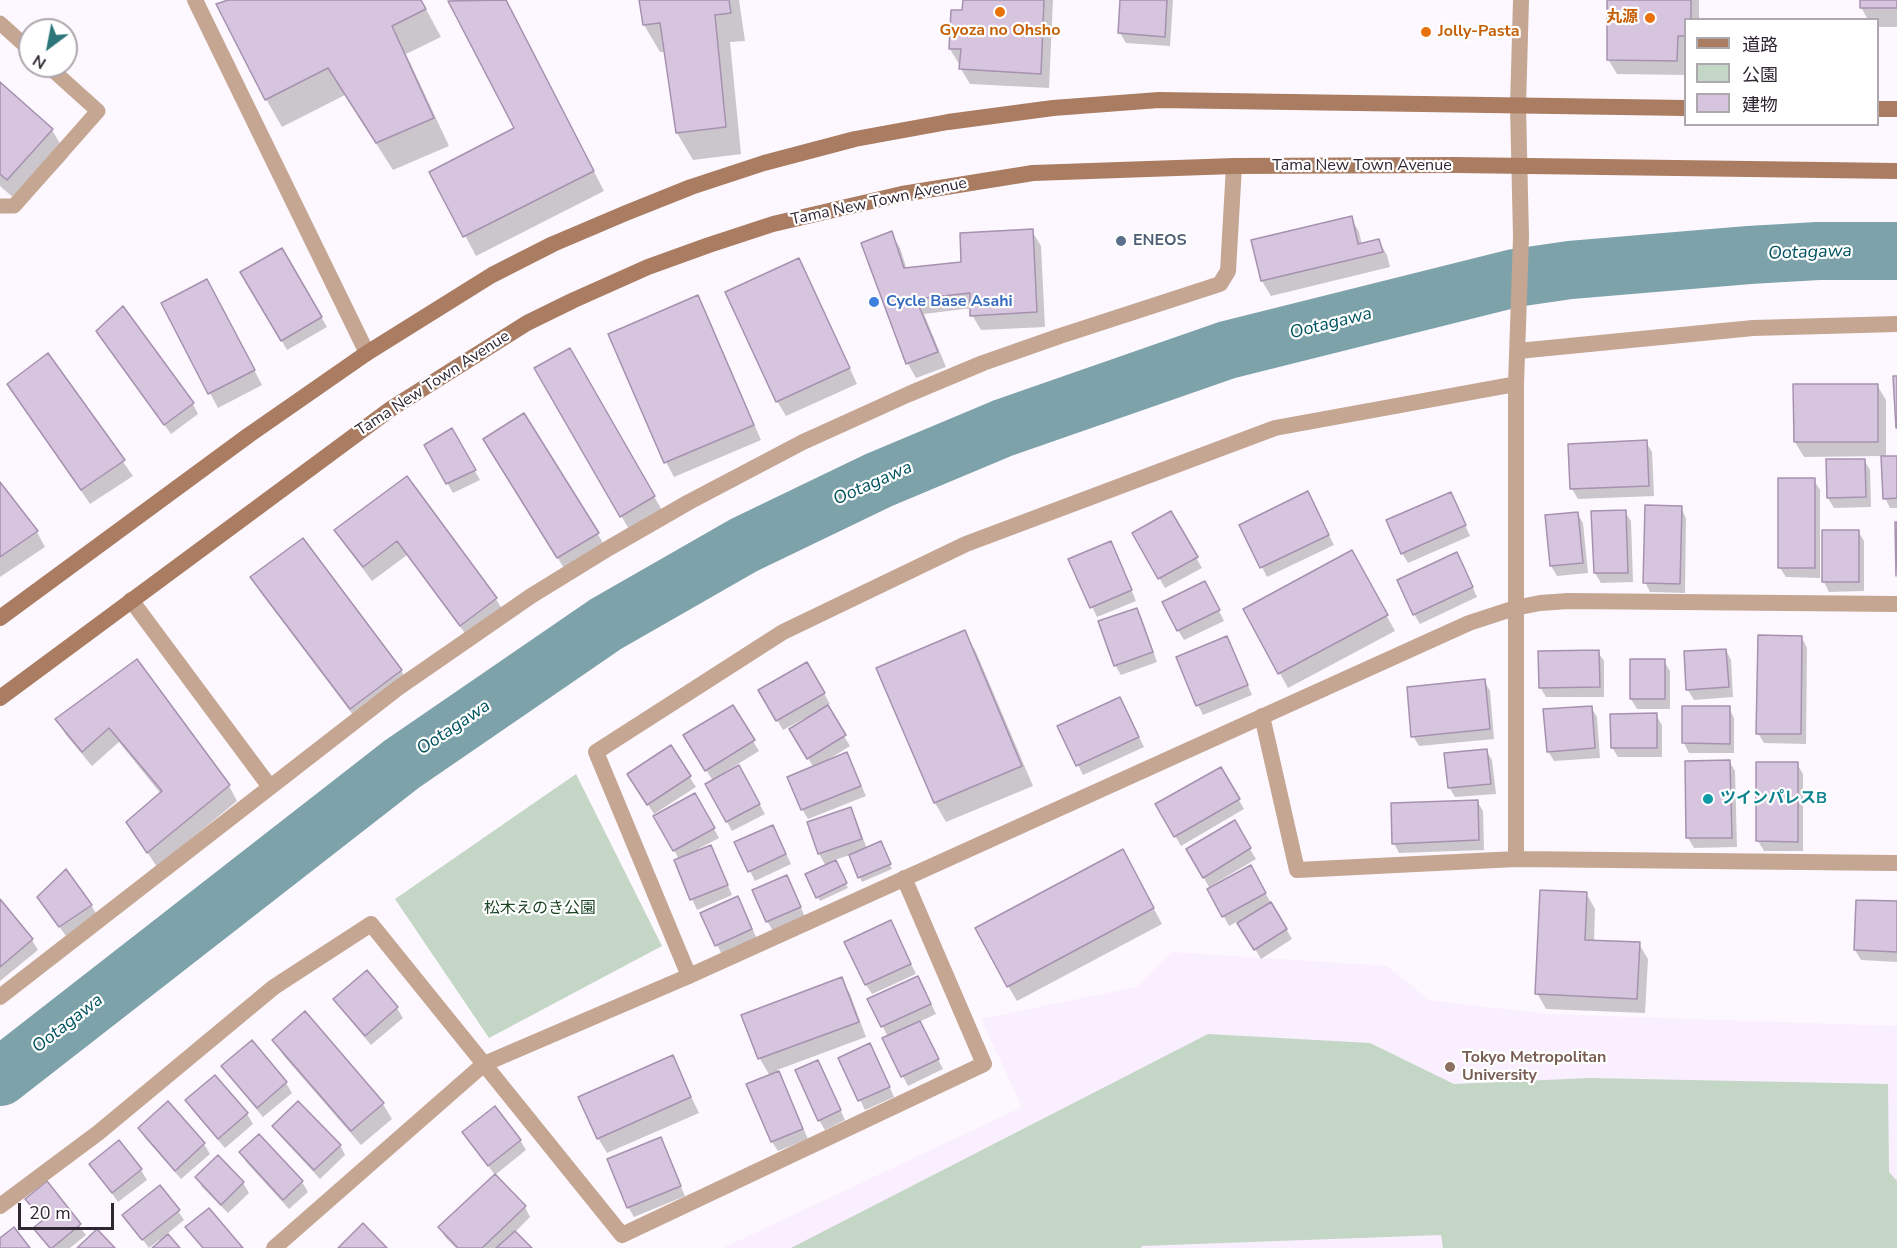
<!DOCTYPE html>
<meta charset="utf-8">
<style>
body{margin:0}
#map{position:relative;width:1897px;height:1248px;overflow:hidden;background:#fdf8ff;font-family:"Nunito Sans","Noto Sans JP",sans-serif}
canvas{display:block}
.legend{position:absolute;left:1684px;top:18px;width:195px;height:108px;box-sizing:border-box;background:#fff;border:2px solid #aca8ad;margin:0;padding:8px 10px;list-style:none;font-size:18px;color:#2f2632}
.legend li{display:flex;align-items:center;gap:12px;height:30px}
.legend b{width:30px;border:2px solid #aca8ad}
.north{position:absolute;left:18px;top:18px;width:60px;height:60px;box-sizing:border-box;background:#fff;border:2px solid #aca8ad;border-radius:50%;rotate:212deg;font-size:16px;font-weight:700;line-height:24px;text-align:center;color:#2f2632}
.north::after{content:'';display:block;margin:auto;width:21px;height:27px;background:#2c7679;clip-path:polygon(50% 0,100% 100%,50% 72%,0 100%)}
.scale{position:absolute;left:18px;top:1203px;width:96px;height:27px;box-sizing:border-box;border:3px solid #2f2632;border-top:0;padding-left:8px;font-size:18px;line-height:21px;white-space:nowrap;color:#2f2632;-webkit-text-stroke:4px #fff;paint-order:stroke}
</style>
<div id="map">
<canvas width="1897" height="1248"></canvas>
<ul class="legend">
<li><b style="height:8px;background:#aa7c61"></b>道路</li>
<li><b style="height:16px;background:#c4d6c6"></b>公園</li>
<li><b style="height:16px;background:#d7c4df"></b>建物</li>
</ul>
<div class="north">N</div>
<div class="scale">20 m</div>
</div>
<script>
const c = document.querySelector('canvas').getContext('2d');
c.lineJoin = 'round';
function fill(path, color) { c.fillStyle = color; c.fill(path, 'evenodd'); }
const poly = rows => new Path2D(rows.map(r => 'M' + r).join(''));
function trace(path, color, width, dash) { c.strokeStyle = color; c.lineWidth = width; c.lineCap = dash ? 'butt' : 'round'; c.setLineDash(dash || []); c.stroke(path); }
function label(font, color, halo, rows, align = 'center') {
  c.font = font + ' "Nunito Sans","Noto Sans JP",sans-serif'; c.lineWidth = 4.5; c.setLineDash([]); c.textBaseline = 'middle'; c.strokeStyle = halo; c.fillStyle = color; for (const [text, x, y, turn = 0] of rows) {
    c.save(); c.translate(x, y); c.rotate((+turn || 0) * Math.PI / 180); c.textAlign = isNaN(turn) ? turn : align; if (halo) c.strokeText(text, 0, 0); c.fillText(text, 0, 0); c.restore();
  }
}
fill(poly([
 [1172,952,1387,966,1429,1000,1547,1014,1897,1026,1897,1248,723,1248,1022,1107,981,1019,1136,987]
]), '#faeffe');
fill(poly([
 [576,774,662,946,489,1038,395,899],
 [1208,1034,1370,1043,1454,1084,1590,1078,1888,1084,1889,1172,1897,1181,1897,1248,1443,1248,1441,1235,1142,1246,1141,1248,791,1248]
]), '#c4d6c6');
fill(poly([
 [232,0,421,0,441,37,406,54,449,146,393,170,345,95,282,127,266,99],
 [453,0,506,0,604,191,476,256,431,172,516,129,451,1],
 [641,0,739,0,745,41,730,42,741,154,693,160,677,133,665,52,660,52,644,25],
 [964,0,1053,0,1049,88,970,84,961,69,961,64,959,64,950,49,964,12],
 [1122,0,1173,0,1170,46,1126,43,1120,33],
 [1608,0,1699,0,1699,20,1686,20,1685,75,1617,74,1608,59],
 [1861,0,1897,0,1897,27,1878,27,1878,20,1868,20,1861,7],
 [0,84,52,130,68,157,23,206,0,186],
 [1351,218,1359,232,1362,245,1378,240,1387,255,1390,267,1271,296,1262,281,1253,241],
 [1032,231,1041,246,1045,327,981,330,972,315,972,308,924,314,946,367,916,378,908,364,863,244,891,233,900,248,907,270,963,263],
 [282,250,327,327,287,350,242,272],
 [807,275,857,384,786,416,777,401],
 [215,296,262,385,218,408,163,304],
 [698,297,706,312,761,440,674,477,666,462],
 [104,341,193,404,198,414,171,434],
 [570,350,663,512,630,531,536,369],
 [48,355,133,476,90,504,9,385],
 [1877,385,1886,400,1886,458,1897,457,1897,508,1890,508,1885,498,1883,456,1804,457,1795,442],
 [451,430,480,480,453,493,426,446],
 [1646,442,1652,452,1654,496,1578,499,1572,489],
 [493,454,597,533,606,548,567,573],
 [1864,460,1870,470,1871,507,1834,508,1828,498],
 [406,478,496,599,505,614,470,640,407,555,372,581,345,545,336,530],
 [1814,480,1820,490,1820,578,1786,577,1780,568],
 [0,484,37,532,45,547,0,577],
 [1451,494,1470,536,1408,563,1402,553],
 [1313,503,1334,545,1267,577,1241,525],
 [1681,508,1686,518,1685,593,1650,592,1645,582],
 [1625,512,1631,521,1633,582,1601,583,1595,573],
 [1171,513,1202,568,1165,588,1134,534],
 [1577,513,1583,523,1588,573,1557,576,1551,566],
 [1858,531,1864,541,1864,591,1829,592,1824,582],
 [1116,553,1136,601,1097,617,1070,560],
 [1462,564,1477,597,1420,624,1414,614],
 [1360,567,1395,631,1288,688,1245,610],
 [252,578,401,670,409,685,359,723,261,593],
 [1210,593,1224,621,1184,640,1178,630],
 [1137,609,1142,619,1157,662,1121,675,1115,665],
 [964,632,976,652,1033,786,946,822,935,803,878,669],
 [1802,638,1807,648,1806,744,1764,743,1758,733],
 [1232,647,1252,695,1203,715,1198,705],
 [1726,650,1731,660,1733,697,1694,700,1688,690],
 [1598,652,1604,661,1604,697,1546,697,1540,687],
 [137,661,229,786,237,801,157,867,128,823,161,794,119,742,92,766,66,735,57,720],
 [1664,661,1670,671,1670,709,1637,709,1631,699],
 [807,664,830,704,826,706,850,746,826,761,847,754,866,796,808,819,802,809,814,768,791,730,806,720,805,718,783,730,760,691],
 [1484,681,1490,691,1494,739,1419,746,1413,736],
 [732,707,759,751,725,772,727,774,739,767,765,814,732,831,707,785,713,781,685,736],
 [1591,707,1597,717,1600,758,1554,761,1548,751],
 [1125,708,1144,747,1083,775,1059,727],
 [1729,708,1734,718,1734,753,1689,753,1684,743],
 [1656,715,1662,725,1662,757,1618,757,1612,747],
 [670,747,696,787,654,814,635,784],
 [1486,750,1492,760,1496,794,1455,797,1449,787],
 [1729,761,1735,771,1737,847,1694,848,1688,838],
 [1797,764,1803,774,1803,851,1764,851,1758,841],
 [1221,769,1244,809,1181,846,1157,805],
 [695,795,719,838,698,849,716,857,732,895,697,910,675,861,679,859,655,816],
 [1477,801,1483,811,1484,850,1399,853,1394,843],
 [851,809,856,819,867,849,883,848,892,869,862,882,850,855,834,860,848,888,820,901,818,897,826,866,819,854],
 [1234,822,1256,859,1209,887,1188,850],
 [778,836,791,864,755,881,736,843],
 [1131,866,1162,924,1017,1001,1008,986],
 [1250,867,1292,939,1261,959,1238,921,1229,926,1209,890],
 [792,887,805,917,773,931,767,921],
 [1586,893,1595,909,1594,942,1639,944,1648,959,1645,1013,1546,1009,1537,993],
 [1857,901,1897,903,1897,962,1861,960,1855,950],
 [0,902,32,940,38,950,0,981],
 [91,905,97,915,66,936,45,907],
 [743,907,757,939,722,955,702,913],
 [891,922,916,974,872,994,866,985],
 [366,972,397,1008,403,1018,371,1045,341,1009,335,1000],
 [841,979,850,994,866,1037,777,1070,808,1139,778,1151,772,1142,770,1076,760,1059,743,1016],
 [923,987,936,1014,919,1022,943,1069,908,1086,884,1039,888,1037,869,1000],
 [305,1013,383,1104,392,1119,361,1145,283,1055,274,1040],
 [252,1042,286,1083,292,1093,263,1117,229,1076,223,1066],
 [875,1055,894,1097,865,1110,840,1058],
 [672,1057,699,1113,607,1153,598,1138],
 [823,1072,845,1120,825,1130,819,1120],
 [214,1077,247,1114,253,1124,225,1148,193,1111,187,1101],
 [168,1103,204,1144,210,1154,181,1179,145,1138,140,1129],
 [274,1127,340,1145,345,1155,320,1179,280,1136],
 [464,1133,520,1140,526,1150,495,1175],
 [259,1136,302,1182,308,1192,289,1209,246,1162,241,1153],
 [660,1139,685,1196,634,1217,628,1207],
 [218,1157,243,1183,249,1193,228,1213,202,1187,197,1177],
 [91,1164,141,1170,147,1180,118,1202],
 [495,1176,525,1207,530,1217,515,1232,530,1248,456,1248,445,1237,440,1228],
 [46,1184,86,1235,70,1248,49,1248,35,1229,44,1221,27,1199],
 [178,1211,184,1220,167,1234,178,1248,155,1248,161,1243,159,1240,149,1248,124,1215]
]), '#0003');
trace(poly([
 [0,1077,402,764,606,624,744,545,879,480,1003,428,1227,350,1515,278,1570,270,1749,255,1818,251,1897,251]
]), '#7da2a9', 58);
const building = poly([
 [228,0,421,0,426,9,392,26,434,118,376,143,328,68,265,100,216,4,228,0],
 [506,0,594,171,463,237,429,172,514,128,448,1,506,0],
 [639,0,729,0,731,13,715,15,726,127,676,133,660,23,643,25,639,0],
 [963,0,1044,0,1041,74,959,69,961,49,949,49,951,10,962,10,963,0],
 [1120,0,1167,0,1165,37,1118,33,1120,0],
 [1607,0,1691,0,1691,20,1686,20,1686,36,1678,36,1677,61,1607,60,1607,0],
 [1860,0,1897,0,1897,8,1860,8,1860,0],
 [0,82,53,129,7,180,0,174,0,82],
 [1352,216,1358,244,1379,239,1383,252,1261,281,1251,240,1352,216],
 [1033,229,1037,312,970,316,970,293,916,299,938,352,906,364,861,243,892,231,904,268,961,262,960,233,1033,229],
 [282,248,322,317,281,341,240,272,282,248],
 [799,258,850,368,776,402,725,292,799,258],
 [207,279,255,370,208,394,161,303,207,279],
 [698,295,754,425,664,463,608,334,698,295],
 [123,306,194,403,164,425,96,331,123,306],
 [570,348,655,496,620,517,534,368,570,348],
 [48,353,125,460,81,490,7,384,48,353],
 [1893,376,1897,376,1897,428,1896,428,1893,376],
 [1793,384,1878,384,1878,442,1794,442,1793,384],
 [524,413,599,533,557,558,483,439,524,413],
 [452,428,476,470,446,484,424,445,452,428],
 [1647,440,1649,486,1570,489,1568,444,1647,440],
 [1881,456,1897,456,1897,498,1883,499,1881,456],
 [1826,459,1865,459,1866,497,1827,498,1826,459],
 [407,476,497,598,460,626,397,541,363,567,334,530,407,476],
 [1778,478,1815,478,1815,568,1778,568,1778,478],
 [0,482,38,531,0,557,0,482],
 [1308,491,1329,535,1260,568,1239,525,1308,491],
 [1451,492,1466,525,1401,554,1386,520,1451,492],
 [1645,505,1682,506,1680,584,1643,583,1645,505],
 [1626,510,1628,573,1594,573,1591,511,1626,510],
 [1171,511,1198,557,1158,579,1132,533,1171,511],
 [1578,512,1583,563,1550,566,1545,515,1578,512],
 [1895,522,1897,522,1896,576,1895,522],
 [1822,530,1859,530,1859,582,1822,582,1822,530],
 [303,538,402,670,350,709,250,577,303,538],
 [1111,541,1132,590,1090,608,1068,559,1111,541],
 [1352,550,1388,615,1278,674,1243,609,1352,550],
 [1457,552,1473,587,1413,615,1397,580,1457,552],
 [1205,581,1220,610,1177,631,1162,602,1205,581],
 [1137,608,1153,652,1114,666,1098,621,1137,608],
 [965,630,1022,766,934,803,876,668,965,630],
 [1758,635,1802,636,1801,734,1756,734,1758,635],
 [1227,636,1248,685,1196,706,1176,657,1227,636],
 [1726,649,1729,687,1686,690,1684,651,1726,649],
 [1599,650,1600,687,1539,688,1538,651,1599,650],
 [137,659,230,785,147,853,126,822,162,791,109,728,82,752,55,719,137,659],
 [1630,659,1665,659,1665,699,1630,699,1630,659],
 [807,662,825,693,776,721,758,690,807,662],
 [1485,679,1490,729,1411,737,1407,687,1485,679],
 [1120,697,1139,737,1076,766,1057,726,1120,697],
 [733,705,755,740,705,771,683,735,733,705],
 [828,705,846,735,807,759,789,729,828,705],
 [1592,706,1595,748,1547,752,1543,709,1592,706],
 [1682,706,1730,706,1730,744,1682,743,1682,706],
 [1657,713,1657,748,1611,748,1610,714,1657,713],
 [671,745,691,776,647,805,627,774,671,745],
 [1487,749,1491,784,1448,788,1444,753,1487,749],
 [847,752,861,786,801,810,787,777,847,752],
 [1730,760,1732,838,1686,838,1685,761,1730,760],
 [1756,762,1798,762,1798,842,1756,841,1756,762],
 [739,765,760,804,726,822,705,784,739,765],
 [1221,767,1240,799,1174,837,1155,804,1221,767],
 [695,793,715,828,673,851,653,816,695,793],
 [1478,800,1479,840,1392,844,1391,803,1478,800],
 [851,807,862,839,818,854,807,822,851,807],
 [1235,820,1251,848,1203,878,1186,849,1235,820],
 [773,825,786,854,748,872,734,842,773,825],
 [881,841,891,864,858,878,849,855,881,841],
 [711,845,728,885,690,900,674,860,711,845],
 [1123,849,1154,908,1007,987,975,928,1123,849],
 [836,860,847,883,816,898,805,874,836,860],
 [1251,865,1266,893,1222,917,1207,889,1251,865],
 [66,869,92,905,59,927,37,897,66,869],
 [787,875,801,907,766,922,752,890,787,875],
 [1540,890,1587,892,1585,940,1640,942,1637,999,1535,994,1540,890],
 [738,896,752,929,715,946,700,913,738,896],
 [0,899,33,939,0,967,0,899],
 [1856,900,1897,901,1897,952,1854,950,1856,900],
 [1271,902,1287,929,1254,950,1237,923,1271,902],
 [891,920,911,964,865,985,844,942,891,920],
 [367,970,398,1007,365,1036,333,999,367,970],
 [918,976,931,1004,881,1027,867,999,918,976],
 [842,977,859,1022,758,1059,741,1015,842,977],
 [305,1011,384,1103,351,1131,272,1040,305,1011],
 [920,1021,939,1059,901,1077,882,1038,920,1021],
 [252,1040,287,1082,257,1108,221,1066,252,1040],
 [870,1043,890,1087,858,1101,838,1058,870,1043],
 [673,1055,691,1097,597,1139,578,1097,673,1055],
 [818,1060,841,1110,818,1121,795,1070,818,1060],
 [779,1071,803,1129,771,1142,746,1084,779,1071],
 [215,1075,248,1113,218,1139,185,1100,215,1075],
 [168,1101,205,1143,175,1171,138,1128,168,1101],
 [298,1101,341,1145,314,1170,272,1126,298,1101],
 [495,1106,521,1140,488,1166,462,1132,495,1106],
 [259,1134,303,1181,283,1200,239,1152,259,1134],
 [661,1137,681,1186,627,1208,607,1159,661,1137],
 [119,1140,142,1169,112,1193,89,1164,119,1140],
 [218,1155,244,1182,221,1205,195,1177,218,1155],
 [495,1174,526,1206,482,1248,458,1248,438,1227,495,1174],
 [47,1181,81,1224,52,1248,50,1248,33,1228,43,1220,25,1199,47,1181],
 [160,1185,180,1210,142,1240,122,1215,160,1185],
 [209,1208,243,1248,203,1248,185,1227,209,1208],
 [363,1223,387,1248,338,1248,363,1223],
 [14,1227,30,1248,0,1248,0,1238,14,1227],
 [97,1229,115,1248,77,1248,97,1229],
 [515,1231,532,1248,496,1248,515,1231],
 [168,1234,180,1248,152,1248,168,1234]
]);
fill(building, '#d7c4df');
trace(building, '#a691af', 1.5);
trace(poly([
 [0,23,30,50],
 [0,206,14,206,98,111,48,66]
]), '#c5a693', 15);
trace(poly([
 [195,0,367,353],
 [1518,351,1753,328,1897,324],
 [131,600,270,787],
 [1262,716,1297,870,1516,859,1897,863],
 [1516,859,1516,384,1518,326],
 [689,976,596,752,783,632,966,544,1275,428,1516,384],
 [0,997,398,688,531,596,609,548,689,502,803,442,909,394,983,363,1060,336,1220,284,1228,271,1234,166],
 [0,1206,98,1133,274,987,371,924,622,1235,984,1064,904,878],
 [274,1248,484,1064,689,976,1469,623,1515,608,1540,603,1568,601,1897,604]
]), '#c5a693', 16);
trace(poly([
 [1518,326,1521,237,1518,106,1521,0]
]), '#c5a693', 16);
trace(poly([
 [1878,109,1897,109],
 [0,618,249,435,367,353,492,275,553,244,626,213,691,187,764,163,855,139,948,122,1053,108,1159,100,1686,108],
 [0,698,392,408,527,323,574,300,648,267,709,245,773,224,902,194,1033,173,1234,166,1455,165,1897,171]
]), '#aa7c61', 16);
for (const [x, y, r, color] of [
 [1000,12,6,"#e8710a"],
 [1650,18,6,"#e8710a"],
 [1426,32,6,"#e8710a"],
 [1121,241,6,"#5c6f8a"],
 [874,302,6,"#3f7fe0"],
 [1708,799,6,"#0f9aa8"],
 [1450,1067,6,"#8d6e63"]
]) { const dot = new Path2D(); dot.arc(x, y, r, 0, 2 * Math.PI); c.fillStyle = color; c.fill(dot); trace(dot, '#fff', 2); }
label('bold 16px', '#c56008', '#fff', [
 ["丸源",1638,18],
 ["Gyoza no Ohsho",1000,31,"center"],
 ["Jolly-Pasta",1438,32,"left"]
], 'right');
label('16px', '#2f2632', '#fff', [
 ["Tama New Town Avenue",1362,166],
 ["Tama New Town Avenue",879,202,-12],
 ["Tama New Town Avenue",433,384,-33]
]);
label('bold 16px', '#4e5e75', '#fff', [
 ["ENEOS",1133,241]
], 'left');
label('bold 16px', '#366cbe', '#fff', [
 ["Cycle Base Asahi",886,302]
], 'left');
label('bold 16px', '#0d838f', '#fff', [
 ["ツインパレスB",1720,799]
], 'left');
label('16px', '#1a4323', '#fff', [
 ["松木えのき公園",540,909]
]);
label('bold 16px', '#785e54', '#fff', [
 ["Tokyo Metropolitan",1462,1058],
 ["University",1462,1076]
], 'left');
label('italic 18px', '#005360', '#fff', [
 ["Ootagawa",1810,253,-2],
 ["Ootagawa",1331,324,-14],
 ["Ootagawa",873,484,-24],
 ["Ootagawa",454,728,-34],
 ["Ootagawa",68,1024,-38]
]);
</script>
